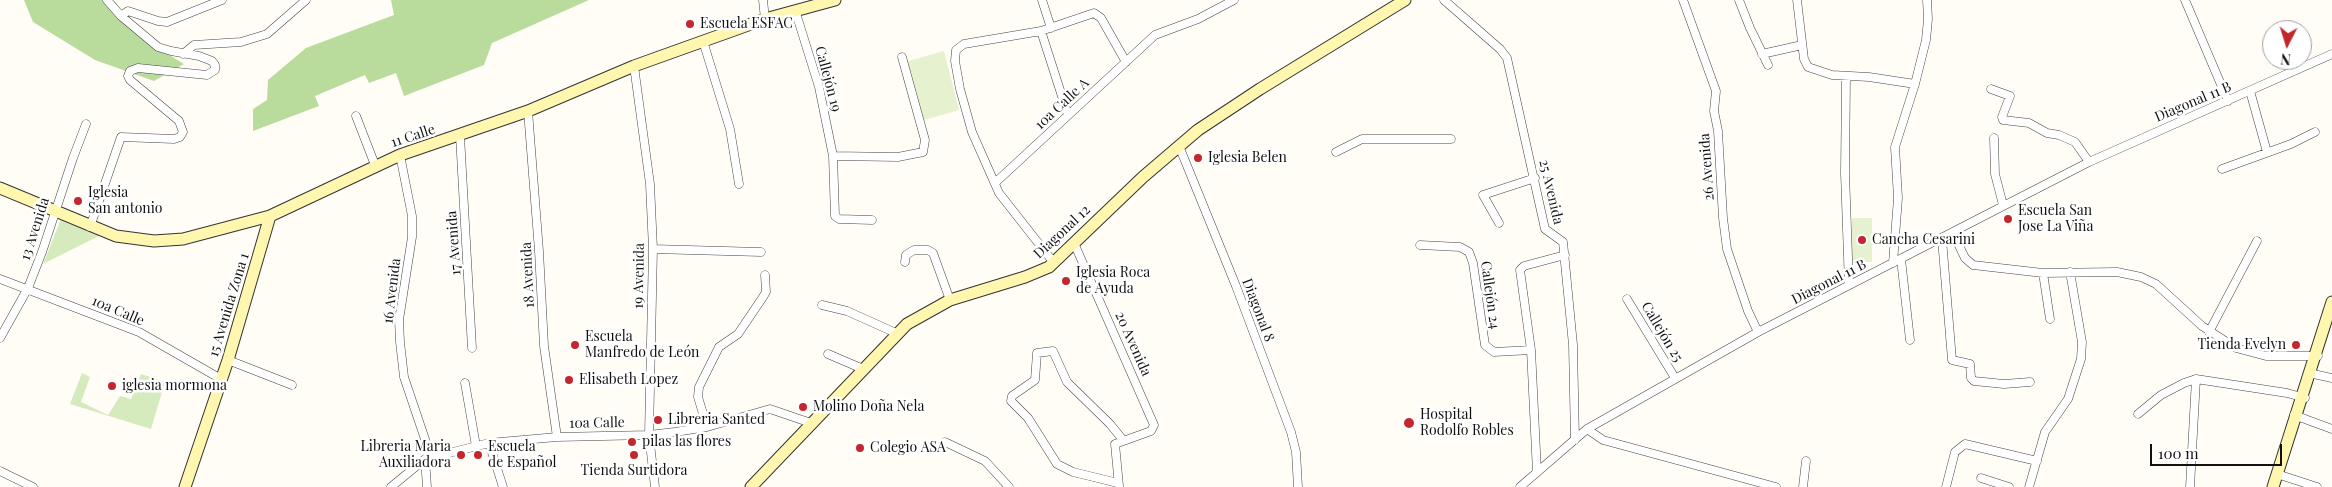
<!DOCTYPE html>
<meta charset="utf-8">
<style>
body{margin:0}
#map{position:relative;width:2332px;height:487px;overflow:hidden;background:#fffdf5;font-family:"Playfair Display",serif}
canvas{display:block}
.north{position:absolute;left:2262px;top:20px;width:50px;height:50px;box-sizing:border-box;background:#fff;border:1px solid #a0a0a0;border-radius:50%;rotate:185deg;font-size:14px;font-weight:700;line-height:20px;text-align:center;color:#111}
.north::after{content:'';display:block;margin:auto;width:18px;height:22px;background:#c4262e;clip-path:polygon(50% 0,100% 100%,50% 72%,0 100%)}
.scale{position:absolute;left:2150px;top:444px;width:132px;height:22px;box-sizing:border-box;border:2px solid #111;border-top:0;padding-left:6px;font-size:15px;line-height:18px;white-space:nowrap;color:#111;-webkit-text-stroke:4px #fff;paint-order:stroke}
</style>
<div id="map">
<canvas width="2332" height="487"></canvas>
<div class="north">N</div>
<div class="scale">100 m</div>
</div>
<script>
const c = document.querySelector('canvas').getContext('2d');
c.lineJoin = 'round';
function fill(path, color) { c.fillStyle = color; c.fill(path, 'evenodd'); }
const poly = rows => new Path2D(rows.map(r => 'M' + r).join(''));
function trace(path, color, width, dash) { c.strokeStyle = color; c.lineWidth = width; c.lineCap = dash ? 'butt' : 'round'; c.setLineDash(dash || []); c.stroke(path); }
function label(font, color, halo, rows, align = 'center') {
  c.font = font + ' "Playfair Display",serif'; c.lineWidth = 5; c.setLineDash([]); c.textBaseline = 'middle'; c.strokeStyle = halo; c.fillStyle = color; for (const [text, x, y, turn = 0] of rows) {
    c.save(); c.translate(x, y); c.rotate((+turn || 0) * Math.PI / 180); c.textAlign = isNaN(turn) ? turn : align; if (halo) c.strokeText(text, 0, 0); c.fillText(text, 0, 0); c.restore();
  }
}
fill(poly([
 [61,219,101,235,43,264],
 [82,373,90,377,81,402,108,415,120,396,131,399,141,374,165,382,151,429,70,404]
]), '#d5ebbd');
fill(poly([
 [24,0,104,0,142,38,184,64,154,81,95,60,33,22],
 [391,0,589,0,492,43,484,65,404,96,396,73,369,83,365,75,315,96,319,106,253,131,253,109,267,100,268,80,306,48,394,15]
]), '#b9dc9c');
fill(poly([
 [944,51,959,110,924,120,908,61],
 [1852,218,1872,218,1872,262,1852,262]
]), '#e6f2cf');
const street = poly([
 [763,0,765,19],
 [1042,0,1051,28],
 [1444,0,1500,49,1507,58,1545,229,1563,242,1573,345,1575,440],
 [1683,0,1716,91,1714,111,1718,131,1723,218,1727,249,1748,311,1758,332],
 [1739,0,1750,28,1768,65],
 [1797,0,1804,59,1808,67,1832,75,1869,77,1915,84],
 [2185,0,2228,101],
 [795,10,819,87,833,156,835,216,839,219,872,220],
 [121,16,128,11,158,21,167,22,222,0],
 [1041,31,1068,115],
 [703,41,730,129,739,184],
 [183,54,194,45,241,42,267,34,306,0],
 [1762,54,1802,45],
 [634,66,650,184,653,249,649,435,655,487],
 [1846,77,1845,173,1849,285],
 [1991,89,2010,96,2002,117,2003,120,2029,123,2047,133,2059,135,2075,142,2089,162],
 [2250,91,2267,152],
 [528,111,539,251,544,346,557,437],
 [356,116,375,165],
 [460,136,472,348],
 [1994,138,1995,174,2003,205],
 [1179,146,1236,286,1291,432,1296,452,1298,487],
 [1336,152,1362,139,1451,139],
 [400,155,412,216,412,237,399,320,400,342,404,377,431,457],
 [833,156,898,157,923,152,925,140,902,57],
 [2222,169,2291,144,2315,132],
 [996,182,1155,35,1198,19,1234,0],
 [1499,223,1483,195,1535,178],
 [90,227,121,137,174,139,180,137,183,132,179,121,130,80,128,76,130,71,138,68,207,75,215,70,215,65,212,61,199,56,171,51,158,47,121,16,107,0],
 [1953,233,1965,258,1973,265,2043,273,2117,272,2141,277,2156,284,2202,326,2236,348,2266,356,2318,356],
 [1942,239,1952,360,1970,364,1971,378,1974,381,2004,384,2030,382],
 [1074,243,1154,425,1151,431,1115,444,1119,486],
 [1420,245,1460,247,1469,252,1473,263,1485,345,1494,352,1531,350],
 [653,249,761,252],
 [1901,259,1910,340],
 [905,262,906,255,914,250,928,250,933,253,950,300],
 [1054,263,999,193,972,132,960,89,955,61,956,50,964,44,1041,31,1094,13,1101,18,1126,62],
 [1893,263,1898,198,1895,147,1915,84,1926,40,1928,19,1927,0],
 [2043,273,2050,319],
 [0,279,139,332,221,379],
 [1627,299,1675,378],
 [822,305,847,311,896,333],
 [2209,332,2257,241],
 [0,338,28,288,42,252,73,158,86,124],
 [828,354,863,369],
 [228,360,292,385],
 [2309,373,2332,378],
 [465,383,476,446],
 [2138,414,2161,395,2184,383,2196,379,2287,393,2305,398],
 [2294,415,2332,429],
 [707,427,698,397,699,387,719,347,738,334,763,297,766,292,765,275],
 [1587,429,1603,440,1776,487],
 [945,442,985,461,1009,487],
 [489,443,503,487],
 [425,459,427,487],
 [0,471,33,487],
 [1537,472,1531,350,1520,270,1524,266,1565,255],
 [2277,474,2317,487],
 [1981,478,2009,487],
 [1118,483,1073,472,1057,464,1028,418,1011,401,1012,396,1035,380,1037,353,1053,351,1067,382,1110,424,1123,440],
 [391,487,425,459,489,443,557,437,649,435,675,432,707,427,770,409,811,423],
 [1520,487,1587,429,1758,332,2089,162,2332,54],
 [1803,487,1806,461],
 [1946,487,1955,452,1965,444,2037,461],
 [2029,487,2045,432,2068,399,2081,359,2082,342,2070,272],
 [2190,487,2196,379]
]);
const secondary = poly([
 [0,188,116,236,154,241,183,239,270,216,400,155,528,111,634,66,765,19,835,0],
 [185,487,228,360,270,216],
 [751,487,907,324,950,300,1025,277,1049,267,1143,177,1198,130,1260,89,1405,0],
 [2273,487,2332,302]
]);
trace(street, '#444', 9);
trace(secondary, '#333', 13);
trace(street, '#fff', 8);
trace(secondary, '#fff6b0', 11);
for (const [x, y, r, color] of [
 [690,24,5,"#c4262e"],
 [1198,158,5,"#c4262e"],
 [78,201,5,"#c4262e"],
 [2008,219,5,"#c4262e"],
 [1862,240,5,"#c4262e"],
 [1066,281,5,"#c4262e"],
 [575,345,5,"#c4262e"],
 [2296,345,5,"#c4262e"],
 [569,380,5,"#c4262e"],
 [112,386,5,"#c4262e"],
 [803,407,5,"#c4262e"],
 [658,420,5,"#c4262e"],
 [1409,423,6,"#c4262e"],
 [632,442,5,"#c4262e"],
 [860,448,5,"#c4262e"],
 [461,455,5,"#c4262e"],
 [478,455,5,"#c4262e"],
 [634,455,5,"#c4262e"]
]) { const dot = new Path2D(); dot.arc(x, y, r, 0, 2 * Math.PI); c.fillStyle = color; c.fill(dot); trace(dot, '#fff', 2); }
label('14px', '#111', '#fff', [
 ["Escuela ESFAC",700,24],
 ["Iglesia Belen",1208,158],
 ["Iglesia",88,193],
 ["San antonio",88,209],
 ["Escuela San",2018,211],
 ["Jose La Viña",2018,227],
 ["Cancha Cesarini",1872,240],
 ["Iglesia Roca",1076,273],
 ["de Ayuda",1076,289],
 ["Escuela",585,337],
 ["Manfredo de León",585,353],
 ["Tienda Evelyn",2286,345,"right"],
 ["Elisabeth Lopez",579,380],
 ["iglesia mormona",122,386],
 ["Molino Doña Nela",813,407],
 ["Hospital",1420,415],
 ["Rodolfo Robles",1420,431],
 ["Libreria Santed",668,420],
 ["pilas las flores",642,442],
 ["Libreria Maria",451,447,"right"],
 ["Auxiliadora",451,463,"right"],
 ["Escuela",488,447],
 ["de Español",488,463],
 ["Colegio ASA",870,448],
 ["Tienda Surtidora",634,471,"center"]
], 'left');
label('14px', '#111', '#fff', [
 ["Callejón 19",828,79,75],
 ["Diagonal 11 B",2193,102,-23],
 ["10a Calle A",1062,104,-43],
 ["11 Calle",413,136,-18],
 ["26 Avenida",1707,167,-94],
 ["25 Avenida",1551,192,77],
 ["13 Avenida",35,229,-72],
 ["Diagonal 12",1062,232,-43],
 ["17 Avenida",454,243,-94],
 ["18 Avenida",528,275,-93],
 ["19 Avenida",639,276,-89],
 ["Diagonal 11 B",1829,282,-27],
 ["16 Avenida",392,291,-83],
 ["Callejón 24",1490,295,82],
 ["15 Avenida Zona 1",229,305,-73],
 ["Diagonal 8",1258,310,69],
 ["10a Calle",118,311,23],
 ["Callejón 25",1662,332,59],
 ["20 Avenida",1133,344,66],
 ["10a Calle",597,423,-1]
]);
</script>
